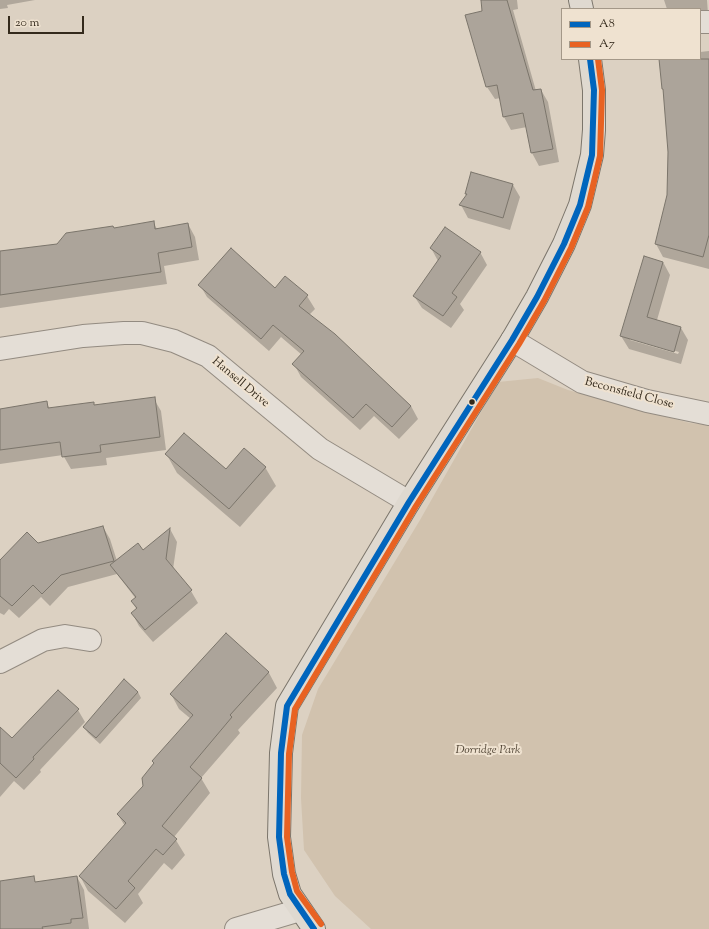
<!DOCTYPE html>
<style>
body{margin:0}
#map{position:relative;width:709px;height:929px;overflow:hidden;background:#dcd1c2;font-family:"Sorts Mill Goudy",serif}
canvas{display:block}
.legend{position:absolute;left:561px;top:8px;width:140px;height:52px;box-sizing:border-box;background:#efe2d0;border:1px solid #a49888;margin:0;padding:5px 7px;list-style:none;font-size:12px;color:#342a1c}
.legend li{display:flex;align-items:center;gap:8px;height:20px}
.legend b{width:20px;border:1px solid #a49888}
.scale{position:absolute;left:8px;top:16px;width:76px;height:18px;box-sizing:border-box;border:2px solid #342a1c;border-top:0;padding-left:5px;font-size:12px;line-height:14px;white-space:nowrap;color:#342a1c;-webkit-text-stroke:3px #efe2d0;paint-order:stroke}
</style>
<div id="map">
<canvas width="709" height="929"></canvas>
<ul class="legend">
<li><b style="height:5px;background:#0065bd"></b>A8</li>
<li><b style="height:5px;background:#e86222"></b>A7</li>
</ul>
<div class="scale">20 m</div>
</div>
<script>
const context = document.querySelector('canvas').getContext('2d');
context.lineJoin = 'round';
function fill(path, color) { context.fillStyle = color; context.fill(path, 'evenodd'); }
const poly = rows => new Path2D(rows.map(r => 'M' + r).join(''));
function strokePath(path, color, width, dash) { context.strokeStyle = color; context.lineWidth = width; context.lineCap = dash ? 'butt' : 'round'; context.setLineDash(dash || []); context.stroke(path); }
function drawText(font, color, halo, rows, align = 'center') {
  context.font = font + ' "Sorts Mill Goudy",serif'; context.lineWidth = 4; context.setLineDash([]); context.textBaseline = 'middle'; context.strokeStyle = halo; context.fillStyle = color; for (const [text, x, y, turn = 0] of rows) {
    context.save(); context.translate(x, y); context.rotate((+turn || 0) * Math.PI / 180); context.textAlign = isNaN(turn) ? turn : align; if (halo) context.strokeText(text, 0, 0); context.fillText(text, 0, 0); context.restore();
  }
}
fill(poly([
 [538,378,568,390,615,403,690,423,709,425,709,929,371,929,335,896,304,850,301,798,302,735,318,689,420,520,498,382]
]), '#d1c2ae');
fill(poly([
 [0,0,35,0,7,5,8,8,0,9],
 [482,0,517,0,518,9,513,10,536,91,541,90,548,102,559,162,539,166,532,153,527,127,511,130,504,117,501,98,495,99,487,87],
 [664,0,707,0,708,14,700,15,700,9,667,9],
 [709,51,709,269,663,257,656,244,668,195,669,152,660,59,700,59,700,52],
 [513,185,520,197,510,230,468,218,461,205,467,196,466,194],
 [153,222,157,229,188,224,195,237,199,260,164,266,167,284,0,308,0,253,57,245],
 [431,248,480,252,487,265,460,304,464,310,451,328,422,308,414,296,438,261],
 [663,262,670,275,657,320,681,328,688,340,681,364,629,349,621,336],
 [630,338,679,352,678,354,630,340],
 [285,277,307,296,315,309,309,315,411,406,418,419,399,439,374,416,360,430,301,377,294,364,302,355,281,337,269,351,207,297,200,285,275,289],
 [154,399,161,411,166,450,106,458,107,465,71,469,63,455,0,464,0,409,46,402,50,409,93,403,95,406],
 [167,455,226,470,265,467,276,486,240,527,177,473],
 [103,527,110,539,117,561,143,551,170,529,177,542,173,569,191,591,198,603,153,642,139,626,132,613,137,610,132,602,136,599,117,574,68,587,50,606,41,597,19,618,9,609,4,615,0,613,0,561,38,544],
 [226,634,269,673,277,688,238,730,240,733,201,778,210,793,174,837,185,855,172,870,164,863,138,894,143,903,125,923,88,891,80,876,125,826,118,815,144,786,191,719,179,709,171,694],
 [138,692,141,698,100,744,88,733,84,727],
 [78,710,85,722,40,770,41,772,24,790,14,781,0,797,0,728,12,739],
 [77,877,84,890,89,929,0,929,0,895]
]), '#0003');
const building = poly([
 [481,0,507,0,533,90,541,89,553,149,531,153,523,113,503,117,497,85,486,87,465,15,482,11,481,0],
 [659,59,709,59,709,235,703,257,655,244,667,195,668,152,663,89,662,89,659,59],
 [471,172,513,184,503,218,459,205,467,194,465,194,471,172],
 [154,221,155,229,188,223,192,247,158,253,161,272,0,295,0,251,57,244,66,233,113,226,114,228,154,221],
 [445,227,481,252,452,293,457,297,443,316,413,296,441,256,430,248,445,227],
 [231,248,275,288,285,276,308,295,299,306,335,334,411,406,392,427,366,404,353,418,292,364,304,351,273,325,261,339,198,285,231,248],
 [644,256,663,262,647,317,681,327,674,352,620,336,644,256],
 [155,397,160,437,100,445,101,452,62,457,60,442,0,450,0,409,47,401,48,408,94,402,94,405,155,397],
 [184,433,226,469,244,448,266,467,229,509,165,454,184,433],
 [103,526,114,561,61,575,42,594,33,585,12,606,0,596,0,560,27,532,38,543,103,526],
 [170,528,166,559,192,590,145,630,131,613,137,608,131,601,136,597,110,565,138,543,143,550,170,528],
 [226,633,269,672,230,715,232,717,190,767,202,778,162,826,177,839,163,855,156,849,128,881,135,888,116,909,79,876,126,823,117,814,143,786,142,778,154,763,152,761,193,715,170,694,226,633],
 [124,679,138,692,96,738,83,727,124,679],
 [58,690,79,709,33,757,34,759,16,778,0,763,0,727,12,738,58,690],
 [34,876,35,882,77,876,83,918,71,919,71,923,42,927,43,929,0,929,0,881,34,876]
]);
fill(building, '#aca49a');
strokePath(building, '#7b756b', 1);
const minor = poly([
 [700,22,709,22],
 [512,340,582,382,647,401,709,414],
 [0,349,83,336,124,333,142,333,174,341,208,356,320,449,409,502],
 [0,662,43,640,65,636,90,640],
 [236,929,300,910]
]);
const major = poly([
 [580,0,582,9],
 [314,929,290,894,284,874,279,837,281,753,287,706,409,502,512,340,537,297,564,244,580,205,592,155,594,130,594,90,590,59]
]);
strokePath(minor, '#938b81', 24);
strokePath(major, '#7b756b', 24);
strokePath(minor, '#e4ded6', 22);
strokePath(major, '#dfd9d0', 22);
strokePath(poly([
 [314,929,290,894,284,874,279,837,281,753,287,706,409,502,512,340,537,297,564,244,580,205,592,155,594,90,590,59]
]), '#0065bd', 6);
strokePath(poly([
 [321,924,297,891,292,872,287,837,289,754,295,709,416,506,519,344,544,301,571,248,588,207,600,156,602,90,598,59]
]), '#e86222', 6);
for (const [x, y, r, color] of [
 [472,402,3.5,"#342a1c"]
]) { const dot = new Path2D(); dot.arc(x, y, r, 0, 2 * Math.PI); context.fillStyle = color; context.fill(dot); strokePath(dot, '#efe2d0', 1.5); }
drawText('12px', '#342a1c', '#efe2d0', [
 ["Hansell Drive",240,383,40],
 ["Beconsfield Close",629,394,15]
]);
drawText('italic 12px', '#524636', '#efe2d0', [
 ["Dorridge Park",488,751]
]);
</script>
